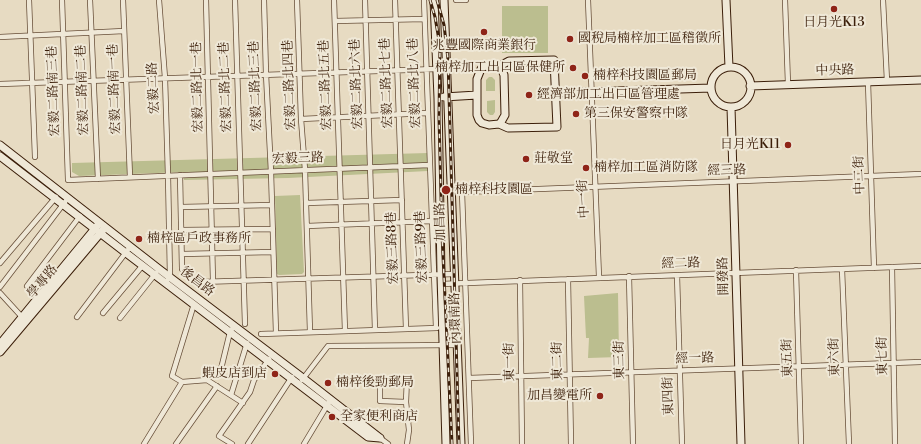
<!DOCTYPE html>
<meta charset="utf-8">
<style>
body{margin:0}
canvas{display:block;background:#e7dbc2}
</style>
<canvas width="921" height="444"></canvas>
<script>
const context = document.querySelector('canvas').getContext('2d');
context.lineJoin = 'round';
function fill(path, color) { context.fillStyle = color; context.fill(path, 'evenodd'); }
const poly = rows => new Path2D(rows.map(r => 'M' + r).join(''));
function strokePath(path, color, width, dash) { context.strokeStyle = color; context.lineWidth = width; context.lineCap = dash ? 'butt' : 'round'; context.setLineDash(dash || []); context.stroke(path); }
function drawText(font, color, halo, rows, align = 'center') {
  context.font = font + ' "Libre Bodoni","Noto Serif TC",serif'; context.lineWidth = 4; context.setLineDash([]); context.textBaseline = 'middle'; context.strokeStyle = halo; context.fillStyle = color; for (const [text, x, y, turn = 0] of rows) {
    context.save(); context.translate(x, y); context.rotate((+turn || 0) * Math.PI / 180); context.textAlign = isNaN(turn) ? turn : align; if (halo) context.strokeText(text, 0, 0); context.fillText(text, 0, 0); context.restore();
  }
}
fill(poly([
 [502,6,548,6,548,53,502,53],
 [489,77,492,77,495,80,495,91,486,91,486,80],
 [495,100,495,112,493,115,490,115,487,112,487,101],
 [428,153,428,171,288,178,184,180,183,172,79,176,72,172,72,163],
 [300,195,304,272,302,274,279,275,277,274,275,196],
 [618,293,619,357,588,358,589,338,586,338,584,296]
]), '#bbbe8f');
const street = poly([
 [29,0,35,157],
 [62,0,68,180,429,165],
 [90,0,98,179],
 [123,0,130,177],
 [159,0,165,78,168,175,170,277,165,283],
 [206,0,213,281],
 [235,0,245,324],
 [264,0,266,74,271,172,276,333],
 [297,0,301,119,305,170,310,332],
 [334,0,345,331],
 [365,0,375,330],
 [395,0,406,329],
 [424,0,436,328],
 [456,0,466,0],
 [588,0,599,277],
 [785,0,788,84],
 [883,0,887,81],
 [335,21,424,19],
 [0,37,124,31],
 [868,82,874,268],
 [0,84,437,69],
 [301,119,428,113],
 [180,175,182,269],
 [306,203,402,200],
 [181,207,272,205],
 [307,226,432,221],
 [181,230,273,229],
 [182,254,273,252],
 [0,263,56,197],
 [892,267,895,444],
 [842,269,849,444],
 [796,270,801,444],
 [677,275,682,444],
 [629,276,633,444],
 [568,279,571,444],
 [520,280,522,444],
 [200,282,455,274],
 [441,284,921,266],
 [27,286,80,216],
 [0,287,68,198],
 [0,293,22,317],
 [103,313,143,265],
 [77,317,130,247],
 [120,318,156,273],
 [261,334,437,328],
 [220,373,230,332,234,326],
 [380,378,380,401,406,402],
 [407,378,406,402,409,430,407,444],
 [469,378,921,362],
 [302,380,328,346,457,345],
 [182,382,172,376,194,304],
 [231,395,247,343],
 [380,438,388,444],
 [144,444,182,382,207,380,243,403],
 [176,444,217,386],
 [232,444,219,436,250,392,254,380,269,359],
 [248,444,292,377],
 [304,444,331,399],
 [471,444,462,192,921,174]
]);
const secondary = poly([
 [434,0,438,98,441,275,446,444],
 [444,0,461,444],
 [726,0,729,67],
 [494,66,501,68,504,75,505,115,501,122,499,124,489,125,482,123,479,120,477,115,477,79,481,69,485,67,494,66],
 [498,67,509,61,554,60,557,127,508,128,499,124],
 '711 87a20 20 0 1 1 40 0a20 20 0 1 1-40 0Z',
 [750,86,921,80],
 [556,93,711,88],
 [444,97,477,95],
 [731,107,741,444],
 [0,145,159,269,303,378,380,438],
 [0,156,126,253,368,437,380,438],
 [0,344,97,226],
 [0,352,103,230]
]);
strokePath(street, '#674e38', 6);
strokePath(secondary, '#3c1f0a', 9);
strokePath(street, '#efe8d7', 4.5);
strokePath(secondary, '#efe8d7', 7);
const rail = poly([
 [430,0,435,17,440,46,439,117,442,235,452,444],
 [437,0,444,25,448,59,459,444]
]);
strokePath(rail, '#3c1f0a', 3);
strokePath(rail, '#efe8d7', 1.5, [4.5]);
for (const [x, y, r, color] of [
 [834,9,4,"#8f2418"],
 [484,32,4,"#8f2418"],
 [570,39,4,"#8f2418"],
 [573,68,4,"#8f2418"],
 [585,76,4,"#8f2418"],
 [529,95,4,"#8f2418"],
 [576,114,4,"#8f2418"],
 [788,145,4,"#8f2418"],
 [526,159,4,"#8f2418"],
 [586,168,4,"#8f2418"],
 [446,190,5,"#8f2418"],
 [139,239,4,"#8f2418"],
 [275,374,4,"#8f2418"],
 [328,383,4,"#8f2418"],
 [600,396,4,"#8f2418"],
 [332,417,4,"#8f2418"]
]) { const dot = new Path2D(); dot.arc(x, y, r, 0, 2 * Math.PI); context.fillStyle = color; context.fill(dot); strokePath(dot, '#efe8d7', 1.5); }
drawText('13px', '#3c1f0a', '#efe8d7', [
 ["日月光K13",834,23,"center"],
 ["國稅局楠梓加工區稽徵所",578,39],
 ["兆豐國際商業銀行",484,46,"center"],
 ["楠梓加工出口區保健所",565,68,"right"],
 ["楠梓科技園區郵局",593,76],
 ["經濟部加工出口區管理處",537,95],
 ["第三保安警察中隊",584,114],
 ["日月光K11",780,145,"right"],
 ["莊敬堂",534,159],
 ["楠梓加工區消防隊",594,168],
 ["楠梓科技園區",455,190],
 ["楠梓區戶政事務所",147,239],
 ["蝦皮店到店",267,374,"right"],
 ["楠梓後勁郵局",336,383],
 ["加昌變電所",592,396,"right"],
 ["全家便利商店",340,417]
], 'left');
drawText('13px', '#3c1f0a', '#efe8d7', [
 ["中央路",835,71,-2],
 ["宏毅二路北七巷",387,83,-92],
 ["宏毅二路北八巷",415,83,-92],
 ["宏毅二路北六巷",357,84,-92],
 ["宏毅二路北四巷",290,85,-92],
 ["宏毅二路北五巷",326,85,-92],
 ["宏毅二路北三巷",256,86,-92],
 ["宏毅二路北一巷",198,87,-91],
 ["宏毅二路北二巷",226,87,-92],
 ["宏毅二路",154,88,-93],
 ["宏毅二路南一巷",115,89,-92],
 ["宏毅二路南二巷",83,90,-92],
 ["宏毅二路南三巷",54,91,-92],
 ["宏毅三路",298,159,-2],
 ["經三路",727,171,-2],
 ["中二街",860,175,-92],
 ["中一街",584,199,-93],
 ["加昌路",441,222,-92],
 ["宏毅三路9巷",422,247,-92],
 ["宏毅三路8巷",393,248,-92],
 ["經二路",681,264,-2],
 ["開發路",724,276,-92],
 ["學專路",43,282,-50],
 ["後昌路",197,282,37],
 ["內環南路",456,318,-92],
 ["東七街",883,356,-91],
 ["東六街",835,357,-92],
 ["東五街",788,358,-92],
 ["經一路",695,359,-2],
 ["東三街",620,360,-91],
 ["東二街",558,361,-91],
 ["東一街",510,362,-91],
 ["東四街",669,396,-92]
]);
</script>
